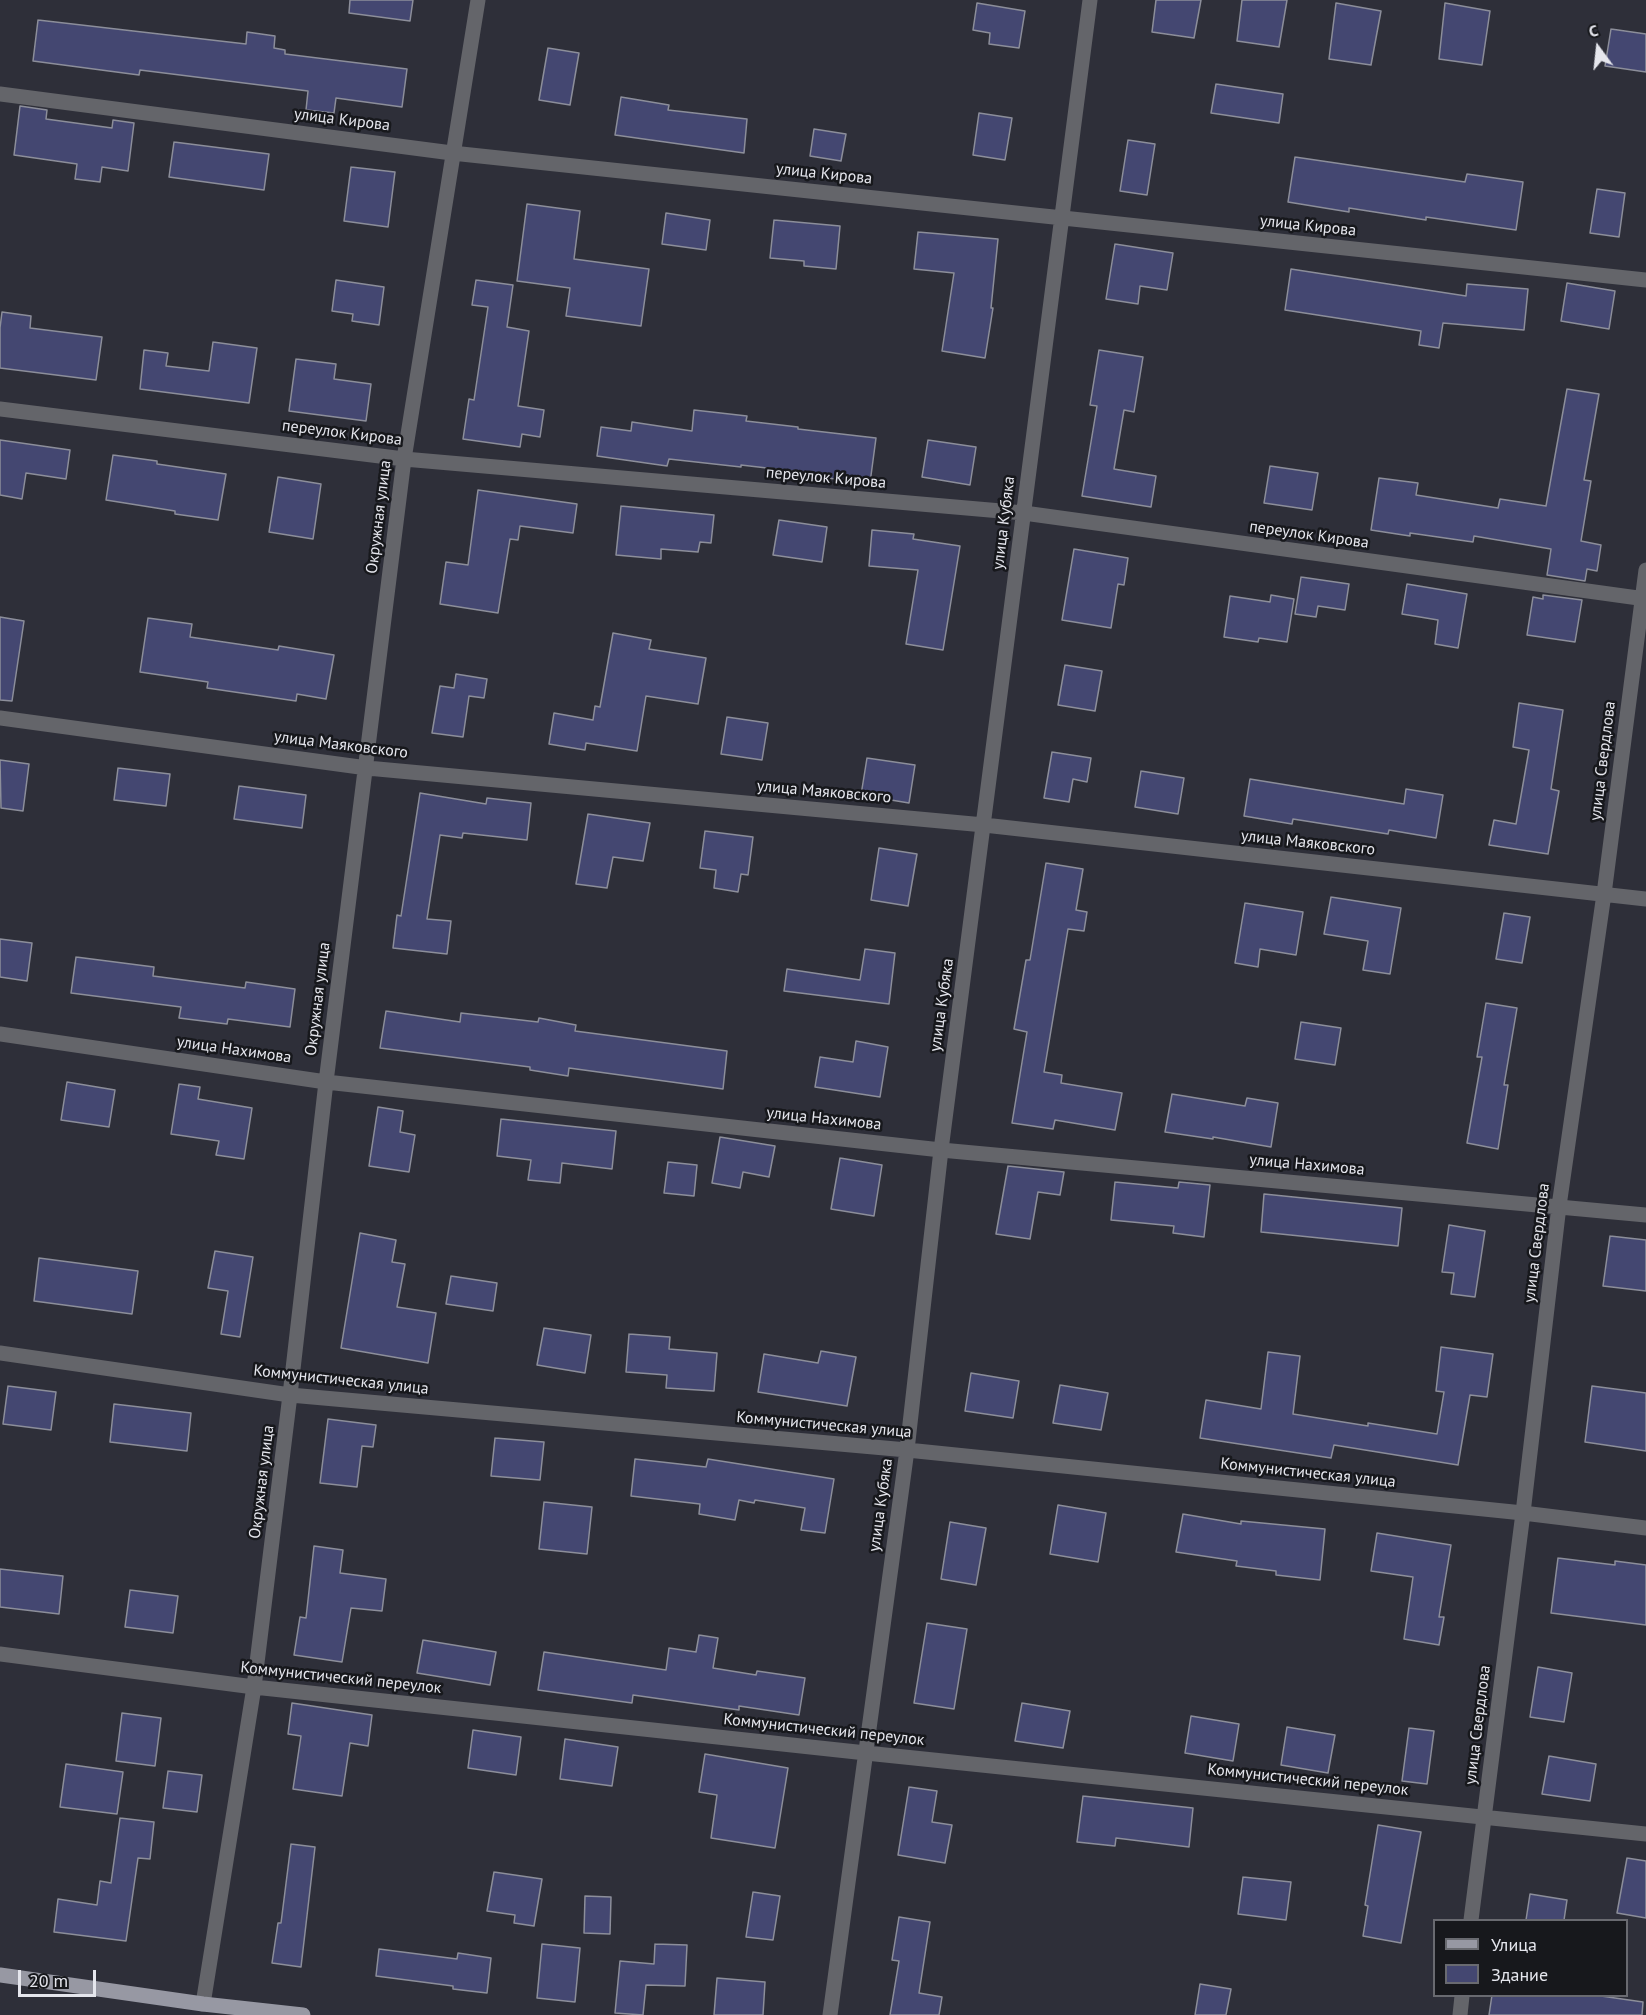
<!DOCTYPE html>
<meta charset="utf-8">
<style>
body{margin:0}
#map{position:relative;width:1646px;height:2015px;overflow:hidden;background:#2e2f39;font-family:"PT Sans",sans-serif}
canvas{display:block}
.legend{position:absolute;left:1433px;top:1919px;width:195px;height:78px;box-sizing:border-box;background:#17181c;border:2px solid #696a70;margin:0;padding:8px 10px;list-style:none;font-size:18px;color:#e5e6ed}
.legend li{display:flex;align-items:center;gap:12px;height:30px}
.legend b{width:30px;border:2px solid #696a70}
.north{position:absolute;left:1568px;top:18px;width:60px;height:60px;-webkit-text-stroke:4px #17181c;paint-order:stroke;rotate:345deg;font-size:16px;font-weight:700;line-height:24px;text-align:center;color:#e5e6ed}
.north::after{content:'';display:block;margin:auto;width:21px;height:27px;background:#e5e6ed;clip-path:polygon(50% 0,100% 100%,50% 72%,0 100%)}
.scale{position:absolute;left:18px;top:1970px;width:78px;height:27px;box-sizing:border-box;border:3px solid #e5e6ed;border-top:0;padding-left:8px;font-size:18px;line-height:21px;white-space:nowrap;color:#e5e6ed;-webkit-text-stroke:4px #17181c;paint-order:stroke}
</style>
<div id="map">
<canvas width="1646" height="2015"></canvas>
<ul class="legend">
<li><b style="height:8px;background:#9798a3"></b>Улица</li>
<li><b style="height:16px;background:#444771"></b>Здание</li>
</ul>
<div class="north">С</div>
<div class="scale">20 m</div>
</div>
<script>
const context = document.querySelector('canvas').getContext('2d');
context.lineJoin = 'round';
function fill(path, color) { context.fillStyle = color; context.fill(path, 'evenodd'); }
const poly = rows => new Path2D(rows.map(r => 'M' + r).join(''));
function strokePath(path, color, width, dash) { context.strokeStyle = color; context.lineWidth = width; context.lineCap = dash ? 'butt' : 'round'; context.setLineDash(dash || []); context.stroke(path); }
function drawText(font, color, halo, rows, align = 'center') {
  context.font = font + ' "PT Sans",sans-serif'; context.lineWidth = 5; context.setLineDash([]); context.textBaseline = 'middle'; context.strokeStyle = halo; context.fillStyle = color; for (const [text, x, y, turn = 0] of rows) {
    context.save(); context.translate(x, y); context.rotate((+turn || 0) * Math.PI / 180); context.textAlign = isNaN(turn) ? turn : align; if (halo) context.strokeText(text, 0, 0); context.fillText(text, 0, 0); context.restore();
  }
}
const building = poly([
 [350,0,413,0,410,21,349,13,350,0],
 [1156,0,1201,0,1194,38,1152,32,1156,0],
 [1242,0,1287,0,1279,47,1237,41,1242,0],
 [977,3,1025,11,1019,48,989,44,990,33,973,30,977,3],
 [1336,3,1381,11,1371,65,1329,59,1336,3],
 [1445,3,1490,11,1482,65,1439,59,1445,3],
 [38,20,246,44,247,32,275,36,274,48,285,50,285,54,407,69,402,107,336,98,334,113,306,110,308,91,140,70,139,75,33,61,38,20],
 [1611,29,1646,34,1646,72,1605,66,1611,29],
 [548,48,579,53,570,105,539,100,548,48],
 [1216,84,1283,94,1279,123,1211,113,1216,84],
 [621,97,669,105,668,110,747,119,744,153,615,135,621,97],
 [20,106,47,110,46,119,112,128,113,120,134,123,128,171,102,167,100,182,75,179,77,164,14,155,20,106],
 [979,113,1012,118,1005,160,973,155,979,113],
 [814,129,846,134,841,161,810,156,814,129],
 [1128,140,1155,144,1147,195,1120,191,1128,140],
 [174,142,269,154,264,190,169,177,174,142],
 [1295,157,1465,182,1467,174,1523,182,1516,230,1426,217,1426,220,1349,208,1349,212,1288,202,1295,157],
 [351,167,395,172,388,227,344,221,351,167],
 [1597,189,1625,193,1619,237,1590,233,1597,189],
 [527,204,580,211,574,259,649,269,641,326,566,316,570,288,517,281,527,204],
 [666,213,710,220,706,250,662,244,666,213],
 [774,220,840,226,836,269,804,266,804,261,770,258,774,220],
 [918,232,998,239,991,308,993,308,985,358,942,351,954,273,914,269,918,232],
 [1115,244,1173,253,1167,290,1140,286,1138,304,1106,299,1115,244],
 [1291,269,1466,296,1467,284,1528,289,1524,330,1443,323,1439,348,1419,345,1421,331,1285,310,1291,269],
 [336,280,384,287,379,325,352,321,353,314,332,311,336,280],
 [476,280,513,285,507,327,529,331,518,406,544,410,540,437,522,434,520,447,463,439,469,399,474,400,488,307,472,305,476,280],
 [1567,283,1615,291,1609,329,1561,321,1567,283],
 [2,312,31,316,30,328,102,337,96,380,0,368,0,328,2,312],
 [213,342,257,348,249,403,140,389,144,350,168,353,166,366,209,371,213,342],
 [1099,350,1143,357,1134,412,1124,410,1114,469,1156,476,1151,507,1082,496,1097,406,1090,405,1099,350],
 [296,359,336,364,334,379,371,384,366,421,289,411,296,359],
 [1567,389,1599,394,1584,480,1591,481,1581,541,1601,545,1597,571,1587,569,1585,581,1547,575,1551,549,1474,536,1473,542,1410,533,1410,536,1371,530,1379,478,1418,483,1416,495,1498,508,1500,499,1546,506,1567,389],
 [694,410,747,416,746,421,798,427,798,429,876,438,870,483,810,476,810,473,741,465,741,467,669,459,667,466,597,456,601,427,631,431,632,422,692,431,694,410],
 [0,440,70,450,66,479,26,473,22,499,0,495,0,440],
 [928,440,976,447,970,485,922,477,928,440],
 [113,455,157,461,157,464,226,474,218,520,175,514,175,511,106,500,113,455],
 [1270,466,1318,473,1312,510,1264,503,1270,466],
 [278,477,321,484,313,539,269,532,278,477],
 [478,490,577,504,573,533,520,526,518,540,510,539,498,613,440,604,446,562,468,565,478,490],
 [621,506,714,515,711,543,700,542,698,552,661,549,661,559,616,555,621,506],
 [779,520,827,527,822,562,773,555,779,520],
 [872,530,914,534,913,539,960,546,943,650,906,644,918,570,869,566,872,530],
 [1074,549,1128,558,1124,585,1118,584,1111,628,1062,620,1074,549],
 [1301,577,1349,584,1345,610,1318,606,1316,617,1295,614,1301,577],
 [1407,584,1467,594,1458,648,1435,644,1438,620,1402,614,1407,584],
 [1271,595,1294,599,1287,642,1259,638,1258,642,1224,637,1230,596,1270,602,1271,595],
 [1543,595,1582,600,1575,642,1527,635,1533,597,1543,599,1543,595],
 [0,617,24,621,12,701,0,700,0,617],
 [148,618,192,624,190,637,278,650,279,646,334,655,326,699,297,694,296,701,207,688,208,682,140,672,148,618],
 [613,633,651,640,649,649,706,658,698,704,646,696,637,751,586,743,585,750,549,744,554,713,593,720,595,706,600,707,613,633],
 [1065,665,1102,671,1095,711,1058,705,1065,665],
 [456,674,487,679,484,698,469,696,463,737,432,733,440,686,454,688,456,674],
 [1519,703,1563,710,1551,789,1559,791,1548,854,1489,845,1494,820,1516,824,1529,750,1513,747,1519,703],
 [727,717,768,723,762,760,721,754,727,717],
 [1052,752,1091,758,1087,782,1073,779,1069,802,1044,798,1052,752],
 [867,758,915,765,909,803,861,795,867,758],
 [0,760,29,764,23,811,1,808,0,760],
 [118,768,170,774,166,806,114,800,118,768],
 [1141,771,1184,778,1178,814,1135,807,1141,771],
 [1250,779,1404,804,1406,789,1443,795,1436,838,1389,830,1388,834,1293,819,1292,824,1244,816,1250,779],
 [239,786,306,795,302,828,234,819,239,786],
 [420,793,486,804,487,798,531,803,527,840,463,833,462,838,440,835,427,919,451,921,447,954,393,948,397,915,401,916,420,793],
 [588,814,650,823,643,861,613,857,607,888,576,884,588,814],
 [705,831,753,837,748,875,741,874,738,892,714,888,716,870,700,868,705,831],
 [879,848,917,854,908,906,871,900,879,848],
 [1046,863,1083,869,1076,910,1087,912,1084,931,1068,929,1044,1072,1062,1075,1061,1083,1122,1093,1115,1130,1055,1120,1053,1129,1012,1123,1027,1032,1014,1029,1026,960,1030,960,1046,863],
 [1331,897,1401,908,1390,974,1363,970,1368,941,1324,934,1331,897],
 [1245,903,1303,912,1296,955,1260,949,1258,967,1235,963,1245,903],
 [1504,913,1530,917,1522,963,1496,959,1504,913],
 [0,939,32,943,27,981,0,977,0,939],
 [865,949,895,953,889,1004,784,991,787,969,860,980,865,949],
 [76,957,154,967,153,976,245,988,246,982,295,989,290,1027,228,1019,227,1024,179,1018,181,1007,71,993,76,957],
 [1486,1003,1517,1008,1504,1085,1508,1085,1498,1149,1467,1143,1482,1057,1477,1057,1486,1003],
 [386,1011,460,1022,461,1013,538,1022,539,1018,576,1025,575,1031,727,1051,723,1089,569,1068,568,1076,530,1070,530,1067,380,1048,386,1011],
 [1301,1022,1341,1028,1335,1065,1295,1059,1301,1022],
 [856,1041,888,1047,880,1097,815,1087,820,1057,853,1062,856,1041],
 [67,1082,115,1090,109,1127,61,1120,67,1082],
 [179,1084,200,1087,198,1099,252,1108,244,1159,216,1155,219,1141,171,1134,179,1084],
 [1172,1094,1245,1106,1247,1098,1278,1103,1271,1147,1213,1137,1213,1139,1165,1132,1172,1094],
 [378,1107,403,1111,400,1132,415,1135,409,1172,369,1166,378,1107],
 [501,1119,616,1131,612,1169,562,1163,560,1183,528,1180,531,1160,497,1156,501,1119],
 [720,1137,775,1146,769,1177,743,1172,740,1188,712,1183,720,1137],
 [840,1158,882,1165,874,1216,831,1209,840,1158],
 [668,1162,697,1165,694,1196,664,1193,668,1162],
 [1008,1166,1064,1172,1060,1195,1038,1192,1030,1239,996,1234,1008,1166],
 [1115,1182,1178,1188,1179,1182,1210,1185,1204,1237,1173,1233,1174,1226,1111,1220,1115,1182],
 [1264,1194,1402,1208,1398,1246,1261,1232,1264,1194],
 [1449,1225,1485,1231,1475,1297,1451,1294,1454,1273,1442,1272,1449,1225],
 [360,1233,396,1240,392,1262,405,1264,397,1307,436,1313,428,1363,341,1348,360,1233],
 [1610,1236,1646,1240,1646,1291,1603,1286,1610,1236],
 [215,1251,253,1257,240,1337,221,1334,228,1291,208,1288,215,1251],
 [39,1258,138,1271,132,1314,34,1301,39,1258],
 [451,1276,497,1283,493,1311,446,1304,451,1276],
 [544,1328,591,1335,585,1373,537,1365,544,1328],
 [629,1334,670,1337,669,1349,717,1353,714,1391,666,1388,667,1375,626,1372,629,1334],
 [1441,1347,1493,1354,1487,1397,1470,1395,1458,1465,1334,1445,1331,1458,1200,1438,1206,1400,1261,1409,1268,1352,1300,1356,1293,1414,1368,1426,1368,1423,1437,1434,1444,1392,1436,1391,1441,1347],
 [821,1351,856,1357,847,1406,758,1392,764,1354,818,1363,821,1351],
 [971,1373,1019,1381,1013,1418,965,1411,971,1373],
 [1060,1385,1108,1393,1101,1430,1053,1423,1060,1385],
 [8,1386,56,1392,51,1430,3,1424,8,1386],
 [1592,1386,1646,1393,1646,1451,1585,1442,1592,1386],
 [114,1404,191,1413,187,1451,110,1442,114,1404],
 [328,1419,376,1425,373,1447,362,1446,357,1487,320,1483,328,1419],
 [495,1438,544,1442,540,1480,491,1476,495,1438],
 [635,1459,706,1467,708,1459,834,1479,825,1533,801,1530,805,1508,755,1500,754,1503,739,1500,735,1520,699,1514,700,1504,631,1496,635,1459],
 [544,1502,592,1507,587,1554,539,1549,544,1502],
 [1058,1505,1106,1513,1098,1562,1050,1554,1058,1505],
 [1183,1514,1241,1524,1241,1521,1325,1529,1320,1580,1276,1575,1276,1571,1236,1566,1237,1561,1176,1552,1183,1514],
 [950,1522,986,1528,976,1585,941,1579,950,1522],
 [1377,1533,1451,1545,1439,1617,1444,1617,1439,1645,1404,1639,1413,1577,1371,1571,1377,1533],
 [314,1546,343,1550,340,1573,386,1579,382,1611,351,1608,342,1662,294,1655,300,1617,306,1618,314,1546],
 [1558,1558,1615,1565,1615,1561,1646,1565,1646,1625,1551,1613,1558,1558],
 [0,1569,63,1576,59,1614,0,1607,0,1569],
 [130,1590,178,1596,173,1633,125,1627,130,1590],
 [927,1623,967,1629,954,1709,914,1703,927,1623],
 [699,1635,718,1638,713,1668,756,1675,757,1671,805,1678,799,1715,739,1706,739,1710,633,1695,632,1703,538,1690,544,1652,666,1670,669,1648,696,1652,699,1635],
 [423,1640,496,1652,490,1685,417,1673,423,1640],
 [1538,1667,1572,1673,1564,1722,1530,1717,1538,1667],
 [292,1703,372,1715,368,1746,350,1743,342,1796,293,1789,301,1736,288,1734,292,1703],
 [1022,1703,1070,1711,1063,1748,1015,1741,1022,1703],
 [122,1713,161,1718,155,1766,116,1761,122,1713],
 [1191,1716,1239,1724,1233,1761,1185,1753,1191,1716],
 [1287,1727,1335,1735,1328,1773,1281,1765,1287,1727],
 [1409,1728,1434,1731,1427,1784,1402,1781,1409,1728],
 [473,1730,521,1737,516,1775,468,1768,473,1730],
 [565,1739,618,1747,612,1786,560,1779,565,1739],
 [705,1754,788,1768,775,1848,711,1838,717,1795,699,1792,705,1754],
 [1549,1756,1596,1764,1590,1801,1542,1794,1549,1756],
 [66,1764,123,1772,117,1814,60,1807,66,1764],
 [168,1771,202,1775,197,1812,163,1808,168,1771],
 [909,1787,937,1791,932,1822,952,1825,945,1863,898,1855,909,1787],
 [1083,1796,1193,1808,1189,1847,1116,1838,1115,1846,1077,1842,1083,1796],
 [120,1818,154,1822,150,1859,138,1858,126,1941,54,1932,58,1899,97,1905,100,1881,111,1883,120,1818],
 [1378,1825,1421,1832,1401,1943,1363,1936,1368,1906,1365,1905,1378,1825],
 [291,1844,315,1847,301,1967,272,1963,278,1923,281,1923,291,1844],
 [1627,1858,1646,1861,1646,1918,1617,1913,1627,1858],
 [494,1872,542,1879,534,1926,514,1923,515,1915,487,1911,494,1872],
 [1243,1877,1291,1882,1286,1920,1238,1914,1243,1877],
 [753,1892,780,1896,773,1940,746,1937,753,1892],
 [1530,1894,1567,1900,1564,1920,1526,1920,1530,1894],
 [585,1896,611,1897,610,1934,584,1933,585,1896],
 [899,1917,930,1922,919,1993,942,1997,939,2015,890,2015,899,1961,892,1960,899,1917],
 [542,1944,580,1948,575,2002,537,1998,542,1944],
 [655,1944,687,1945,685,1986,646,1985,643,2015,615,2013,620,1961,654,1964,655,1944],
 [379,1949,457,1959,458,1953,491,1958,487,1993,453,1989,453,1986,376,1976,379,1949],
 [717,1978,765,1982,763,2015,714,2015,717,1978],
 [1200,1984,1231,1989,1226,2015,1195,2015,1200,1984],
 [1492,1995,1594,1995,1643,2002,1642,2015,1489,2015,1492,1995]
]);
fill(building, '#444771');
strokePath(building, '#8c8e9a', 1.5);
strokePath(poly([
 [0,94,452,153,1646,280],
 [0,409,404,459,1024,513,1646,599],
 [0,718,367,768,984,825,1646,899],
 [0,1034,326,1082,941,1150,1646,1215],
 [0,1353,290,1395,907,1450,1523,1513,1646,1528],
 [0,1654,254,1687,866,1753,1646,1834],
 [1471,1920,1523,1513,1559,1206,1604,894,1646,570],
 [203,2004,254,1687,290,1395,326,1082,404,459,478,0],
 [830,2015,907,1450,941,1150,1090,0],
 [1460,2015,1462,1996]
]), '#64656a', 15);
strokePath(poly([
 [0,1975,203,2004,303,2015]
]), '#9798a3', 15);
drawText('16px', '#e5e6ed', '#17181c', [
 ["улица Кирова",342,120,7],
 ["улица Кирова",824,174,6],
 ["улица Кирова",1308,226,6],
 ["переулок Кирова",342,433,7],
 ["переулок Кирова",826,478,5],
 ["Окружная улица",379,517,-83],
 ["улица Кубяка",1004,523,-83],
 ["переулок Кирова",1309,535,8],
 ["улица Маяковского",341,745,7],
 ["улица Свердлова",1603,761,-83],
 ["улица Маяковского",824,792,5],
 ["улица Маяковского",1308,843,6],
 ["Окружная улица",318,999,-83],
 ["улица Кубяка",942,1005,-82],
 ["улица Нахимова",234,1050,8],
 ["улица Нахимова",824,1119,6],
 ["улица Нахимова",1307,1165,5],
 ["улица Свердлова",1537,1243,-83],
 ["Коммунистическая улица",341,1380,6],
 ["Коммунистическая улица",824,1425,5],
 ["Коммунистическая улица",1308,1473,6],
 ["Окружная улица",262,1482,-83],
 ["улица Кубяка",881,1505,-82],
 ["Коммунистический переулок",341,1678,6],
 ["улица Свердлова",1478,1725,-83],
 ["Коммунистический переулок",824,1730,6],
 ["Коммунистический переулок",1308,1780,6]
]);
</script>
